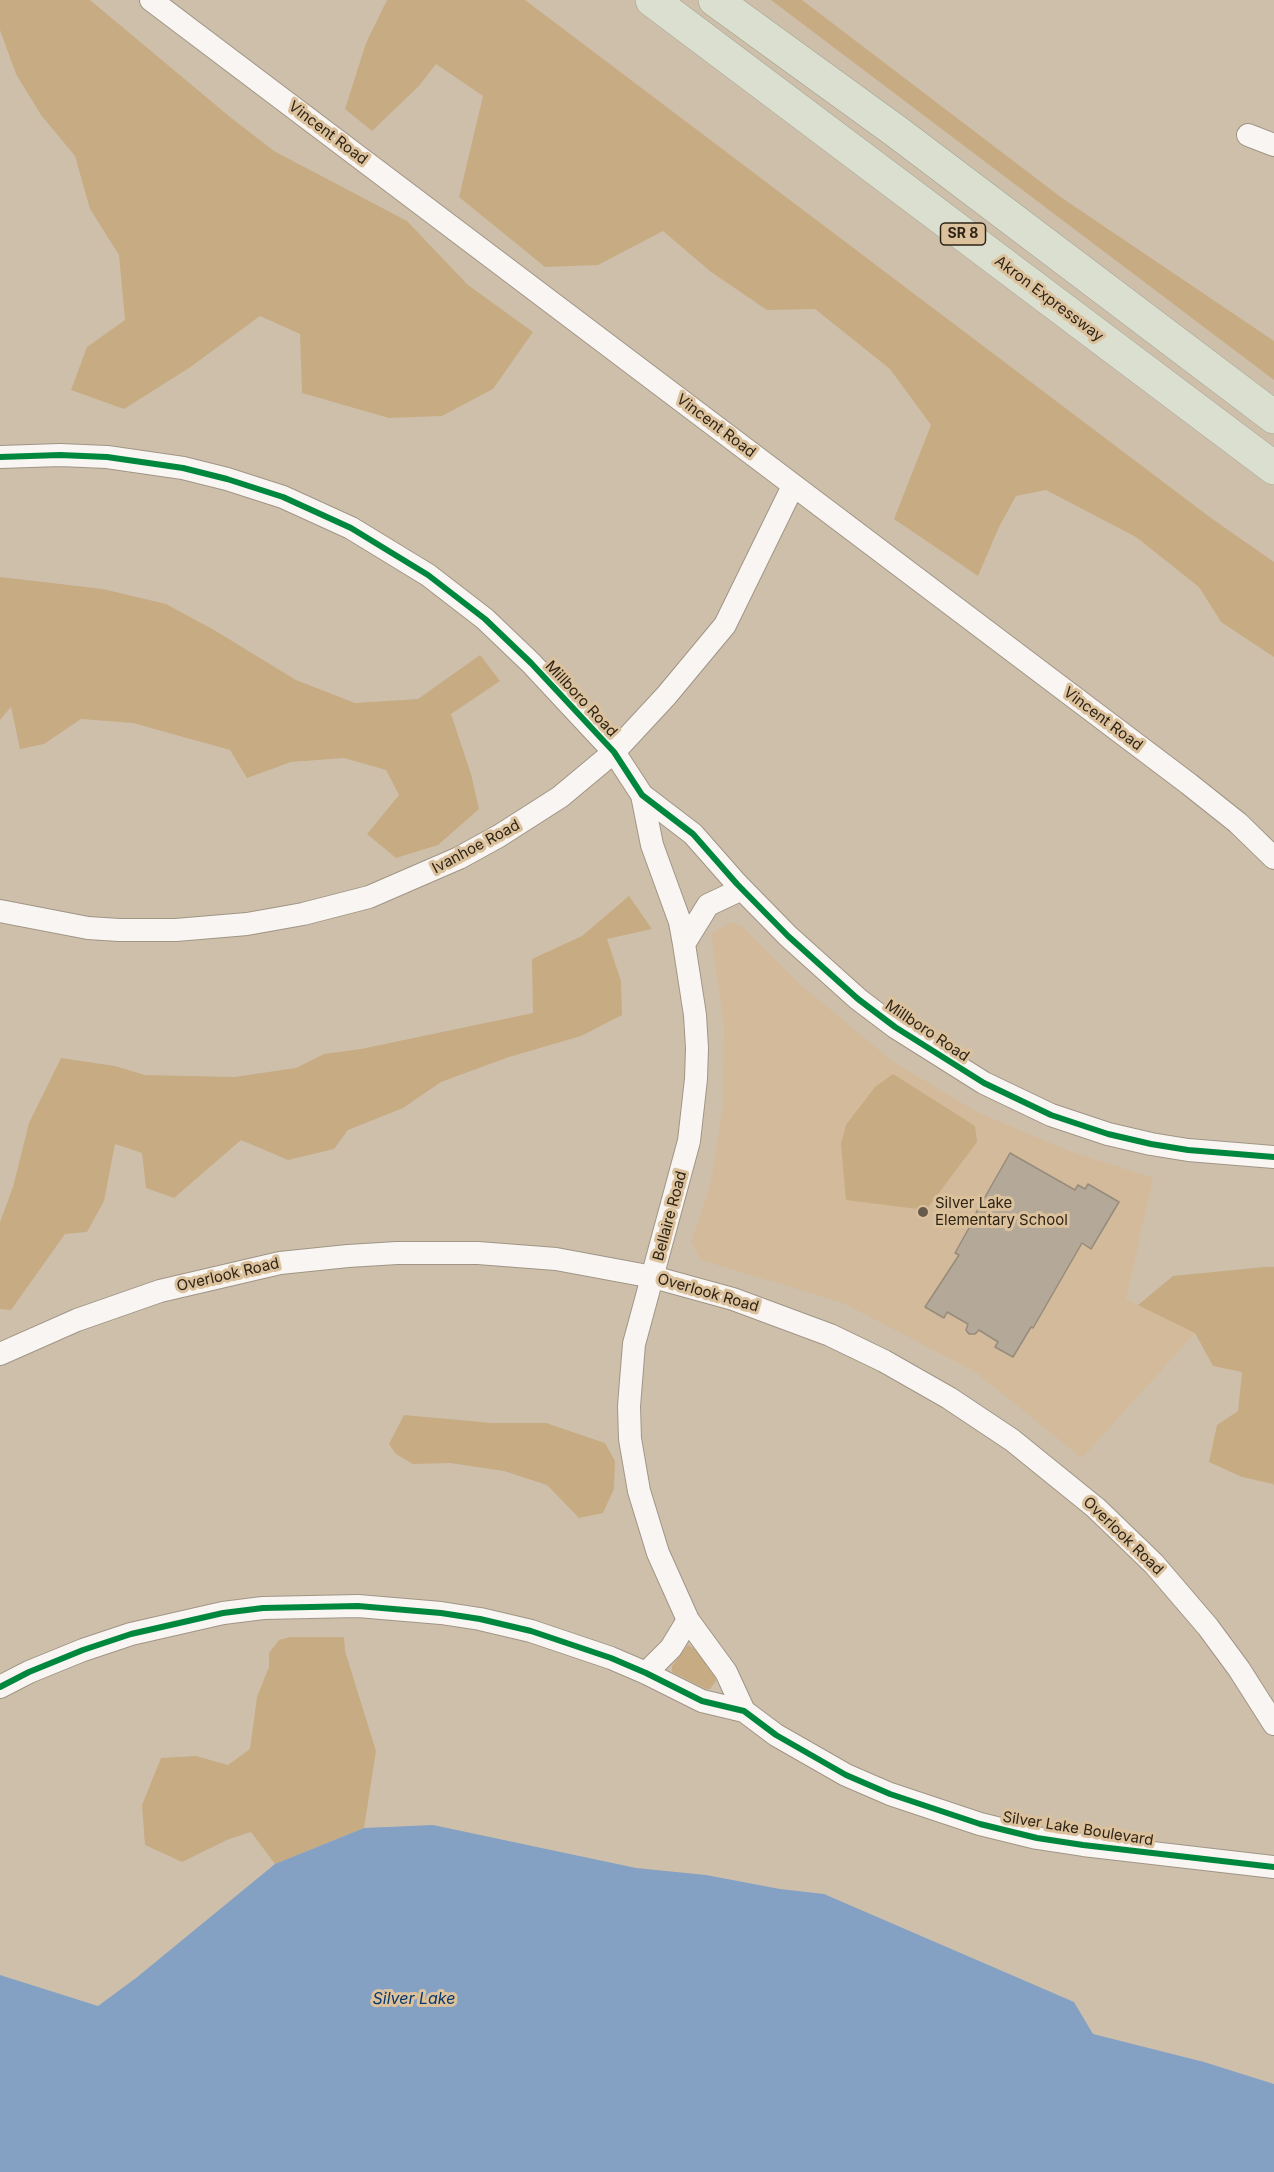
<!DOCTYPE html>
<style>
body{margin:0}
canvas{display:block;background:#cebfab}
</style>
<canvas width="1274" height="2172"></canvas>
<script>
const context = document.querySelector('canvas').getContext('2d');
context.lineJoin = 'round';
function fill(path, color) { context.fillStyle = color; context.fill(path, 'evenodd'); }
const poly = rows => new Path2D(rows.map(r => 'M' + r).join(''));
function strokePath(path, color, width, dash) { context.strokeStyle = color; context.lineWidth = width; context.lineCap = dash ? 'butt' : 'round'; context.setLineDash(dash || []); context.stroke(path); }
function drawText(font, color, halo, rows, align = 'center') {
  context.font = font + ' Inter,sans-serif'; context.lineWidth = 6; context.setLineDash([]); context.textBaseline = 'middle'; context.strokeStyle = halo; context.fillStyle = color; for (const [text, x, y, turn = 0] of rows) {
    context.save(); context.translate(x, y); context.rotate((+turn || 0) * Math.PI / 180); context.textAlign = isNaN(turn) ? turn : align; if (halo) context.strokeText(text, 0, 0); context.fillText(text, 0, 0); context.restore();
  }
}
fill(poly([
 [731,922,742,926,800,984,892,1061,979,1113,1072,1152,1153,1178,1126,1299,1195,1333,1082,1458,974,1371,843,1303,701,1260,691,1242,711,1182,723,1106,724,1026,713,951,712,933]
]), '#d2ba9a');
fill(poly([
 [0,0,90,0,230,117,274,151,407,221,468,285,533,332,493,389,442,416,389,418,302,393,300,334,260,316,189,368,124,409,71,390,87,347,125,320,119,255,90,209,75,156,41,115,16,74,0,30],
 [387,0,525,0,1211,518,1274,562,1274,657,1221,622,1199,587,1136,537,1046,490,1016,496,999,527,978,576,894,519,931,425,890,369,815,309,767,310,711,272,663,231,598,265,545,267,459,197,483,96,436,64,419,86,372,131,345,109,366,43],
 [771,0,802,0,1062,198,1274,341,1274,380],
 [0,577,103,589,166,604,214,630,296,680,355,703,418,699,480,655,500,681,451,714,471,774,479,809,438,845,396,858,367,834,399,795,386,770,344,758,291,762,247,778,230,750,133,723,81,719,44,744,20,749,11,707,0,720],
 [629,896,652,929,607,939,621,981,622,1015,581,1036,509,1057,441,1082,403,1108,348,1130,334,1149,288,1160,241,1140,174,1198,146,1188,142,1153,115,1144,104,1201,87,1232,65,1234,11,1310,0,1309,0,1222,13,1187,29,1123,61,1058,115,1066,145,1075,234,1077,296,1068,324,1054,361,1049,533,1013,532,959,582,936],
 [893,1074,975,1126,977,1142,926,1210,846,1200,841,1144,846,1125,875,1087],
 [1264,1267,1274,1267,1274,1486,1273,1484,1242,1477,1209,1462,1217,1425,1238,1411,1242,1372,1213,1366,1195,1333,1138,1305,1173,1276],
 [404,1415,492,1423,546,1423,605,1443,615,1461,614,1489,603,1513,579,1518,547,1485,504,1471,450,1463,413,1464,396,1454,389,1444],
 [290,1637,344,1637,345,1651,376,1751,364,1828,275,1864,251,1832,229,1839,182,1862,145,1845,142,1805,161,1758,196,1756,228,1765,250,1749,257,1697,269,1667,269,1653,279,1640],
 [688,1645,695,1649,715,1676,716,1681,710,1689,706,1689,672,1672,672,1666]
]), '#c7ab83');
fill(poly([
 [433,1825,636,1868,706,1875,780,1889,824,1894,1074,2002,1093,2034,1204,2062,1274,2084,1274,2172,0,2172,0,1975,98,2006,136,1978,275,1864,364,1828]
]), '#84a1c4');
const building = poly([
 [1010,1153,1075,1190,1078,1185,1085,1189,1088,1184,1119,1202,1091,1249,1082,1243,1033,1328,1031,1327,1013,1357,995,1347,998,1342,979,1330,975,1334,969,1334,966,1330,968,1324,947,1312,944,1318,925,1307,959,1255,955,1253,969,1228,968,1227,1010,1153]
]);
fill(building, '#b4a898');
strokePath(building, '#978c7c', 1.5);
const street = poly([
 [151,0,1189,784,1238,823,1274,858],
 [1248,135,1274,145],
 [0,457,60,455,107,457,183,468,227,479,283,497,351,528,428,575,485,619,531,663,614,752,642,795,693,834,737,884,788,936,858,999,895,1027,984,1083,1051,1115,1108,1134,1151,1144,1188,1150,1274,1157],
 [642,795,652,845,680,922,684,944],
 [742,889,708,905,684,944,695,1015,697,1048,696,1079,689,1141,634,1344,629,1406,630,1439,639,1491,658,1553,688,1620,726,1672,744,1711],
 [0,911,88,928,119,930,176,930,247,924,303,914,369,897,459,858,499,836,560,797,614,752,666,696,725,625,793,486],
 [0,1354,77,1320,160,1291,280,1263,348,1256,397,1253,478,1253,556,1259,653,1277,733,1299,830,1335,884,1361,949,1398,1012,1440,1096,1508,1154,1564,1208,1627,1239,1669,1274,1724],
 [646,1673,671,1648,688,1620],
 [0,1687,29,1672,83,1650,131,1634,223,1613,263,1608,358,1606,441,1613,480,1619,531,1631,611,1658,646,1673,702,1701,744,1711,776,1735,846,1775,890,1794,980,1824,1037,1838,1083,1845,1274,1867]
]);
const highway = poly([
 [652,0,1274,468],
 [715,0,897,132,1274,417]
]);
strokePath(street, '#a09585', 24);
strokePath(highway, '#9f9f89', 34);
strokePath(street, '#f8f5f2', 22);
strokePath(highway, '#dadfd0', 33);
strokePath(poly([
 [0,457,60,455,107,457,183,468,227,479,283,497,351,528,428,575,485,619,531,663,614,752,642,795,693,834,737,884,788,936,858,999,895,1027,984,1083,1051,1115,1108,1134,1151,1144,1188,1150,1274,1157],
 [0,1687,29,1672,83,1650,131,1634,223,1613,263,1608,358,1606,441,1613,480,1619,531,1631,611,1658,646,1673,702,1701,744,1711,776,1735,846,1775,890,1794,980,1824,1037,1838,1083,1845,1274,1867]
]), '#00873e', 6);
for (const [x, y, r, color] of [
 [923,1212,6,"#665a4a"]
]) { const dot = new Path2D(); dot.arc(x, y, r, 0, 2 * Math.PI); context.fillStyle = color; context.fill(dot); strokePath(dot, '#dcc19d', 2); }
for (const [x, y, w] of [
 [963,234,45]
]) { const box = new Path2D(); box.roundRect(x - w / 2, y - 11, w, 22, 4.5); context.fillStyle = '#dcc19d'; context.fill(box); strokePath(box, '#2e2416', 1.5); }
drawText('bold 14px', '#2e2416', null, [
 ["SR 8",963,234]
]);
drawText('15px', '#2e2416', '#dcc19d', [
 ["Vincent Road",328,133,37],
 ["Akron Expressway",1049,299,37],
 ["Vincent Road",716,426,37],
 ["Millboro Road",581,699,47],
 ["Vincent Road",1103,719,37],
 ["Ivanhoe Road",476,847,-28],
 ["Millboro Road",927,1031,34],
 ["Bellaire Road",670,1216,-75],
 ["Overlook Road",228,1275,-13],
 ["Overlook Road",708,1293,16],
 ["Overlook Road",1123,1536,44],
 ["Silver Lake Boulevard",1078,1829,9]
]);
drawText('15px', '#2e2416', '#dcc19d', [
 ["Silver Lake",935,1203],
 ["Elementary School",935,1220]
], 'left');
drawText('italic 16px', '#07396e', '#dcc19d', [
 ["Silver Lake",414,1999]
]);
</script>
